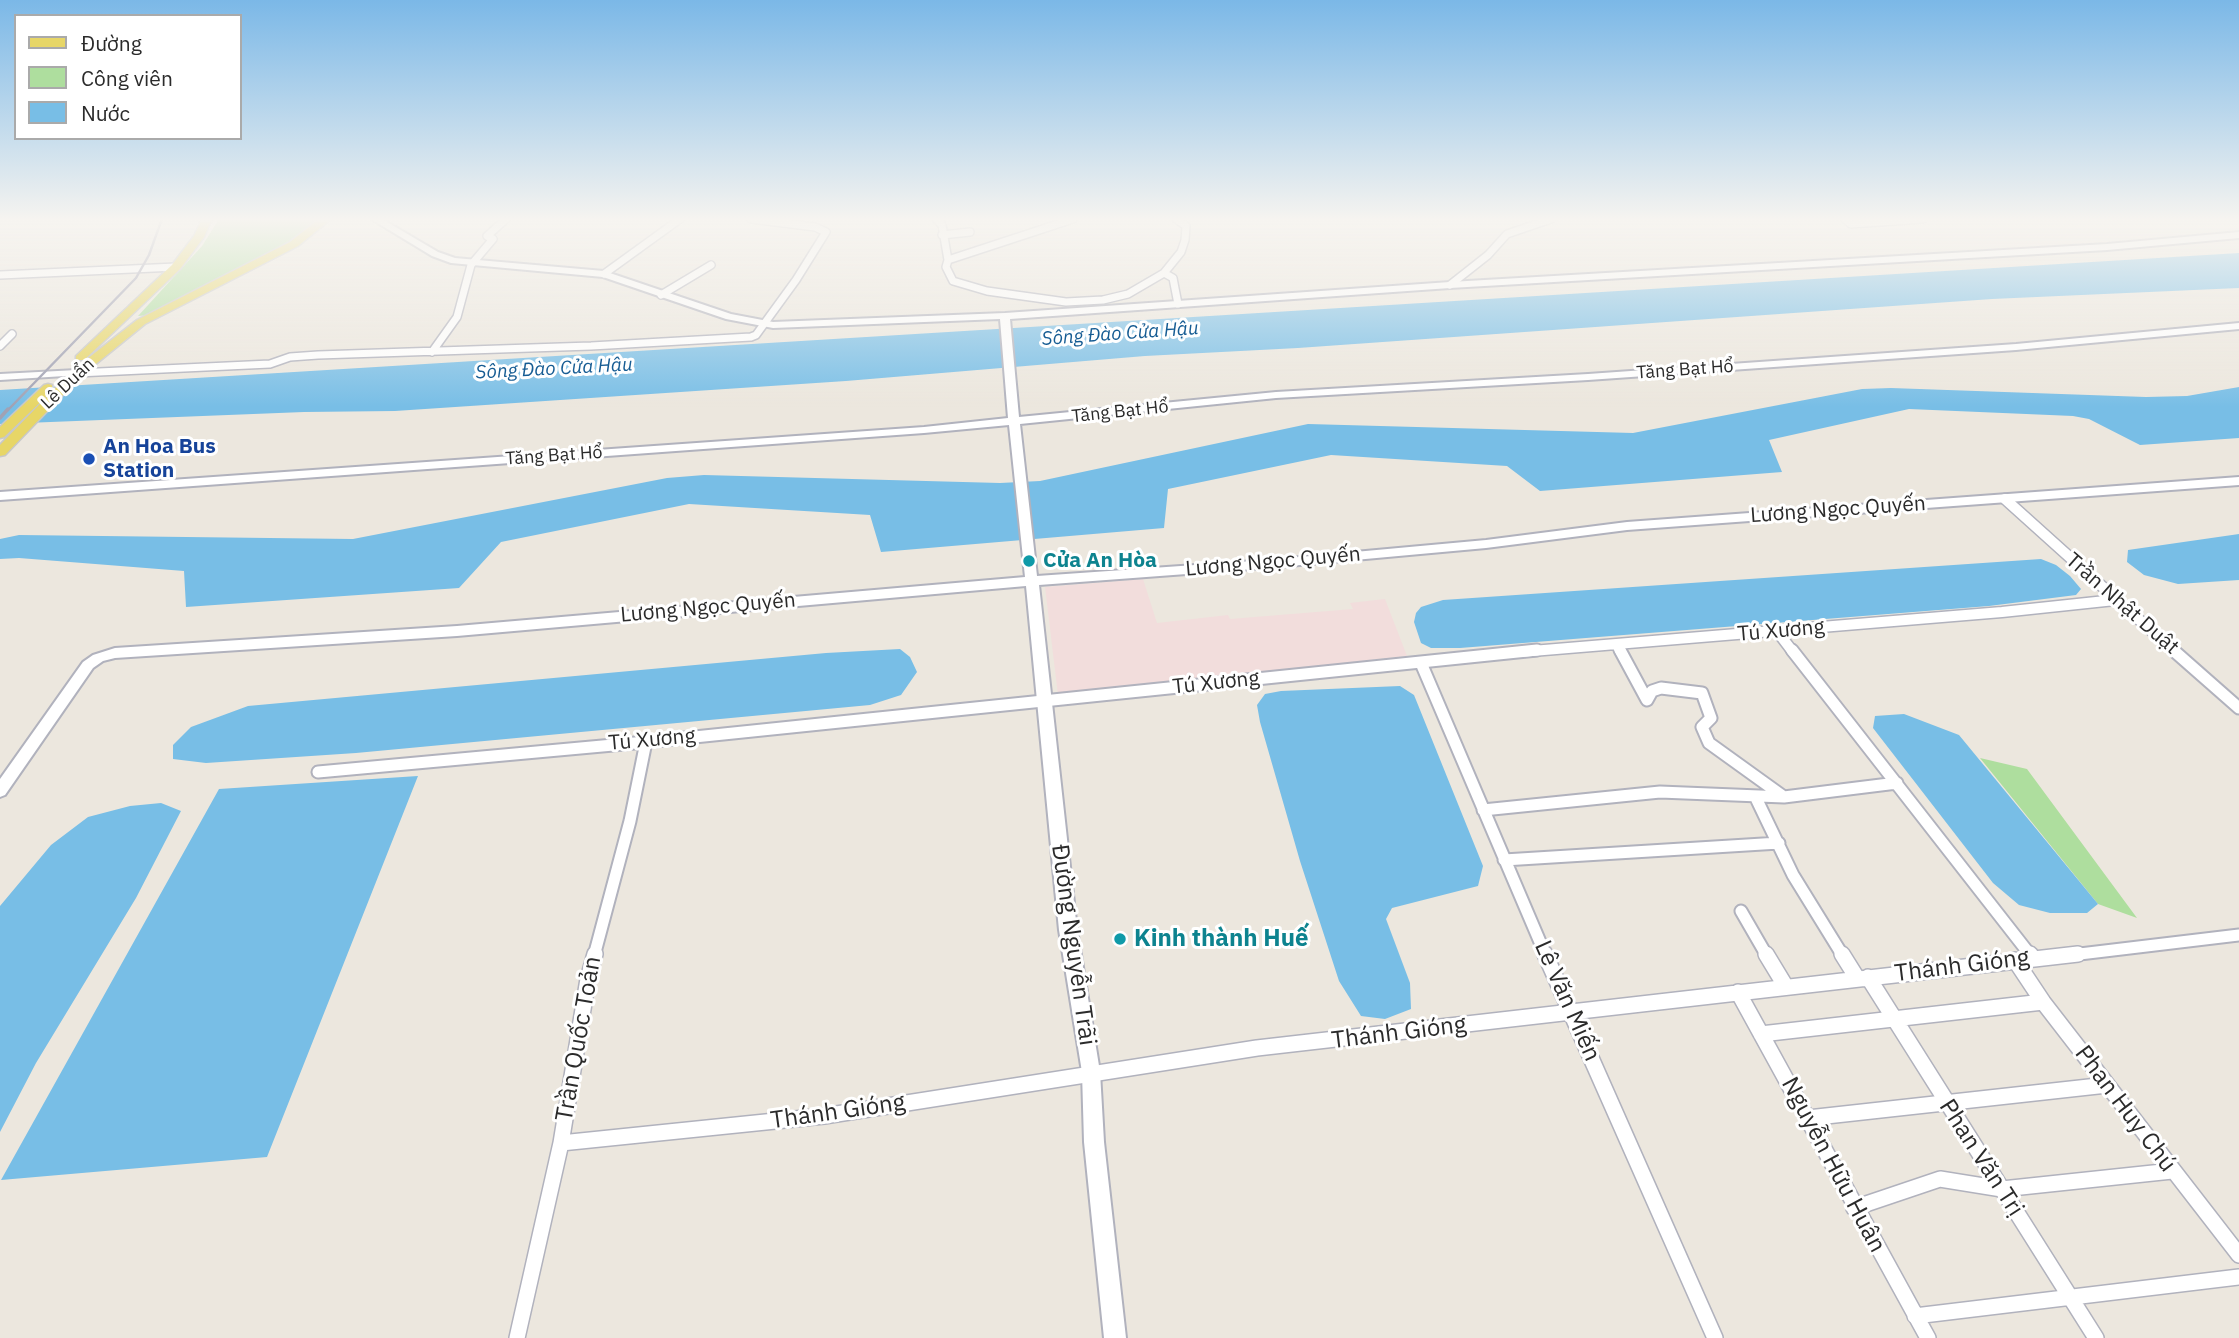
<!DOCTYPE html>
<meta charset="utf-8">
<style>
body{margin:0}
#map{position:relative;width:2239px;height:1338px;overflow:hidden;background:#ece7de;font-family:"IBM Plex Sans",sans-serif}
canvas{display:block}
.legend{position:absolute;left:14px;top:14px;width:228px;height:126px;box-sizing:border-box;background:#fff;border:2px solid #aaa;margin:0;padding:9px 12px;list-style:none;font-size:21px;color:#2b2b2b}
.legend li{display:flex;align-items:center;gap:14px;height:35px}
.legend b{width:35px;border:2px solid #aaa}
</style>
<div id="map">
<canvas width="2239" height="1338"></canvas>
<ul class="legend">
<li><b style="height:9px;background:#e7d667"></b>Đường</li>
<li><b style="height:19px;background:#aede9e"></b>Công viên</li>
<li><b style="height:19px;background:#78bee6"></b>Nước</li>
</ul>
</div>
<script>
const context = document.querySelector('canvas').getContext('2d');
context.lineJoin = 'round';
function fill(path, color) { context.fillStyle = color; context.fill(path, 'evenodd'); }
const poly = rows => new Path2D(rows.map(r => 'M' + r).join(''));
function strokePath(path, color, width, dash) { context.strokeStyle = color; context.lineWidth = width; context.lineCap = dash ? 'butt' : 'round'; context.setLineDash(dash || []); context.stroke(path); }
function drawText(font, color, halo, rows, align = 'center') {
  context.font = font + ' "IBM Plex Sans",sans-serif'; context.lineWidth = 6; context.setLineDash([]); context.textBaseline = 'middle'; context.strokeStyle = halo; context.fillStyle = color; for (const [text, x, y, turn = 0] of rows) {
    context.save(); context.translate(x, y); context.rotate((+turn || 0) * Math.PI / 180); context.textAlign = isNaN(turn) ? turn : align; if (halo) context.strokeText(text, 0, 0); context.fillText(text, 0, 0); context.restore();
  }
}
fill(poly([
 [1143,579,1157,623,1228,615,1230,619,1353,609,1350,603,1385,599,1407,656,1058,695,1045,587]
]), '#f2dddc');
fill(poly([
 [219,219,318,219,301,235,276,250,149,315,138,316,202,246],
 [1980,758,2027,769,2137,918,2098,904]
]), '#aede9e');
fill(poly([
 [2239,253,2239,288,1992,299,1298,348,1145,356,846,381,395,411,304,412,0,424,0,390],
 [2239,387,2239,438,2140,445,2089,419,2073,416,1909,409,1769,440,1782,472,1540,491,1507,466,1331,455,1168,489,1164,528,881,552,870,515,689,504,501,542,459,588,186,607,184,571,19,558,0,559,0,539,19,535,353,539,667,478,704,475,1000,483,1040,481,1308,424,1633,433,1862,389,1891,388,2146,397,2187,396],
 [2239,534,2239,580,2178,584,2144,575,2127,562,2128,550],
 [2041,559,2056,565,2070,576,2081,589,2076,595,1989,606,1460,648,1431,648,1421,643,1414,622,1416,613,1421,607,1443,600],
 [900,649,910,657,917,672,901,695,870,705,356,753,206,763,173,759,173,745,191,727,248,706,826,653],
 [1400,686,1414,695,1483,866,1478,886,1392,908,1386,919,1410,983,1411,1009,1385,1019,1361,1016,1339,981,1300,861,1260,722,1257,705,1265,694,1281,691],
 [1904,714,1959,735,2098,904,2087,913,2050,913,2019,905,1993,883,1873,728,1875,716],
 [418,776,267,1157,1,1180,219,789],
 [161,803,181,811,136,898,36,1063,0,1132,0,906,51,845,88,817,130,806]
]), '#78bee6');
const streetFar3 = poly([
 [936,219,942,225,948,260,946,267,953,281,987,291,1066,302,1103,300,1128,294,1164,273],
 [1176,219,1186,226,1185,240,1181,252,1164,273,1173,278,1178,304],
 [1845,219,1851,224,1923,219],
 [942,235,970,232],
 [948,260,1073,219],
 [604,274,680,219],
 [0,275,176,267],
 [1450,285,1488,255,1507,234,1551,219],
 [661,295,711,265],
 [0,346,12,334],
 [432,352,457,317,471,265,493,239,487,236,506,219],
 [77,373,270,364,290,357,318,355,591,346,751,337,756,335,796,280,826,232,815,227,751,219]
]);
const streetFar2 = poly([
 [2005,499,2175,652],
 [1777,631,1793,652],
 [1617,645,1621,652],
 [1520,652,2002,612,2115,600]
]);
const streetFar1 = poly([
 [1620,650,1647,700,1652,691,1661,688,1702,693,1711,718,1702,727,1709,743,1784,797],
 [1792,650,2031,956],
 [2173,650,2239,708],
 [1421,663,1546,956],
 [318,772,646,742,1537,650],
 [1756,798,1793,875,1843,956],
 [1483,810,1660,792,1784,797,1897,783],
 [1504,860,1779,843],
 [1741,911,1767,956],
 [594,956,630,821,646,742],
 [2063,956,2239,935]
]);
const street = poly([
 [1545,954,1715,1338],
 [1766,954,1786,987],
 [1842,954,1857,978],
 [2030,954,2033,958],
 [2015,960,2043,1002,2239,1255],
 [1868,977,2096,1338],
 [1738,992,1928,1338],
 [1761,1034,2043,1002],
 [1808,1118,2107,1085],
 [561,1143,824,1116,1257,1048,2078,954],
 [1854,1208,1940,1179,2002,1189,2172,1171],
 [1915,1316,2239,1277],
 [517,1338,561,1143,588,979,595,954]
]);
const secondary = poly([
 [371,219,382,219,438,252,455,258,604,271,731,314,773,322,1005,313,1450,282,2107,244,2239,232,2239,238,2107,250,1450,288,1010,319,1019,417,1276,392,1588,374,2016,344,2239,323,2239,329,2016,350,1588,380,1276,398,1020,424,1037,576,1267,560,1486,540,1627,522,2239,477,2239,485,1627,530,1486,548,1267,568,1039,585,1077,930,1100,1072,1104,1142,1126,1338,1104,1338,1084,1142,1082,1072,1059,930,1026,586,457,636,115,658,103,661,93,668,5,795,0,797,0,779,83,662,93,655,115,648,457,626,1025,577,1009,425,924,433,0,500,0,492,924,427,1008,418,1000,319,773,328,726,319,603,277,451,263,432,256,371,219],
 [77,370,82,373,81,375,0,380,0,374,77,370]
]);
const primary = poly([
 [202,219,212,219,204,237,180,269,84,360,76,360,76,356,172,265,194,236,202,219],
 [319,219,331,219,298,246,145,324,81,376,5,455,0,456,0,445,73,370,137,320,290,242,319,219],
 [48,384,52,385,52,391,4,437,0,438,0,427,44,385,48,384]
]);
strokePath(streetFar3, '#b1b2bd', 10);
strokePath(streetFar2, '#b1b2bd', 13);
strokePath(streetFar1, '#b1b2bd', 15);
strokePath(street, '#b1b2bd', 18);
strokePath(secondary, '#b1b2bd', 4);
strokePath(primary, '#c8c8c8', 3);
strokePath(streetFar3, '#fff', 7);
strokePath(streetFar2, '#fff', 10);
strokePath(streetFar1, '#fff', 11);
strokePath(street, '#fff', 15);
fill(secondary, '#fff');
fill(primary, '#e7d667');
strokePath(poly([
 [7,411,136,278,149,255,162,219]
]), '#a1a2b4', 2.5);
strokePath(poly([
 [0,418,8,409]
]), '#a1a2b4', 3.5);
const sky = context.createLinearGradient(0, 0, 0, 407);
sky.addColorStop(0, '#7bb8e7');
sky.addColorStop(0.54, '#f6f4f0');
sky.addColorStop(1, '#f6f4f000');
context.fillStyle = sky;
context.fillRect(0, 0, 2239, 407);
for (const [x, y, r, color] of [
 [89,459,7,"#1a4fb4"],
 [1029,561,7,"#0f9aa8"],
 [1120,939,7,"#0f9aa8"]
]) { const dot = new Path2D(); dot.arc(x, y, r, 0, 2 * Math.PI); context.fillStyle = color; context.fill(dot); strokePath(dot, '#fff', 2.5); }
drawText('18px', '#2b2b2b', '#fff', [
 ["Tăng Bạt Hổ",1685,370,-4],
 ["Lê Duẩn",68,384,-43],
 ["Tăng Bạt Hổ",1120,412,-6],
 ["Tăng Bạt Hổ",554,456,-4]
]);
drawText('italic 19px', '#165c93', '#fff', [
 ["Sông Đào Cửa Hậu",1120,334,-4],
 ["Sông Đào Cửa Hậu",554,369,-3]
]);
drawText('bold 21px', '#164399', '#fff', [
 ["An Hoa Bus",103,447],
 ["Station",103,471]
], 'left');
drawText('21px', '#2b2b2b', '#fff', [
 ["Lương Ngọc Quyến",1838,510,-4],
 ["Lương Ngọc Quyến",1273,562,-5],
 ["Trần Nhật Duật",2122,604,41],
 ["Lương Ngọc Quyến",708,608,-5],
 ["Tú Xương",1781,631,-5],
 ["Tú Xương",1216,683,-6],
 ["Tú Xương",652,740,-5]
]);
drawText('bold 21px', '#0d838f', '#fff', [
 ["Cửa An Hòa",1043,561]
], 'left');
drawText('bold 24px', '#0d838f', '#fff', [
 ["Kinh thành Huế",1134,939]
], 'left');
drawText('24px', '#2b2b2b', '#fff', [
 ["Đường Nguyễn Trãi",1073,945,82],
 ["Thánh Gióng",1962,966,-7],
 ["Lê Văn Miến",1567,1001,66],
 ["Thánh Gióng",1399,1033,-7],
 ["Trần Quốc Toản",579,1039,-80],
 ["Phan Huy Chú",2125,1109,53],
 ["Thánh Gióng",838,1112,-8],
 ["Phan Văn Trị",1981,1158,57],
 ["Nguyễn Hữu Huân",1833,1165,62]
]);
</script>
